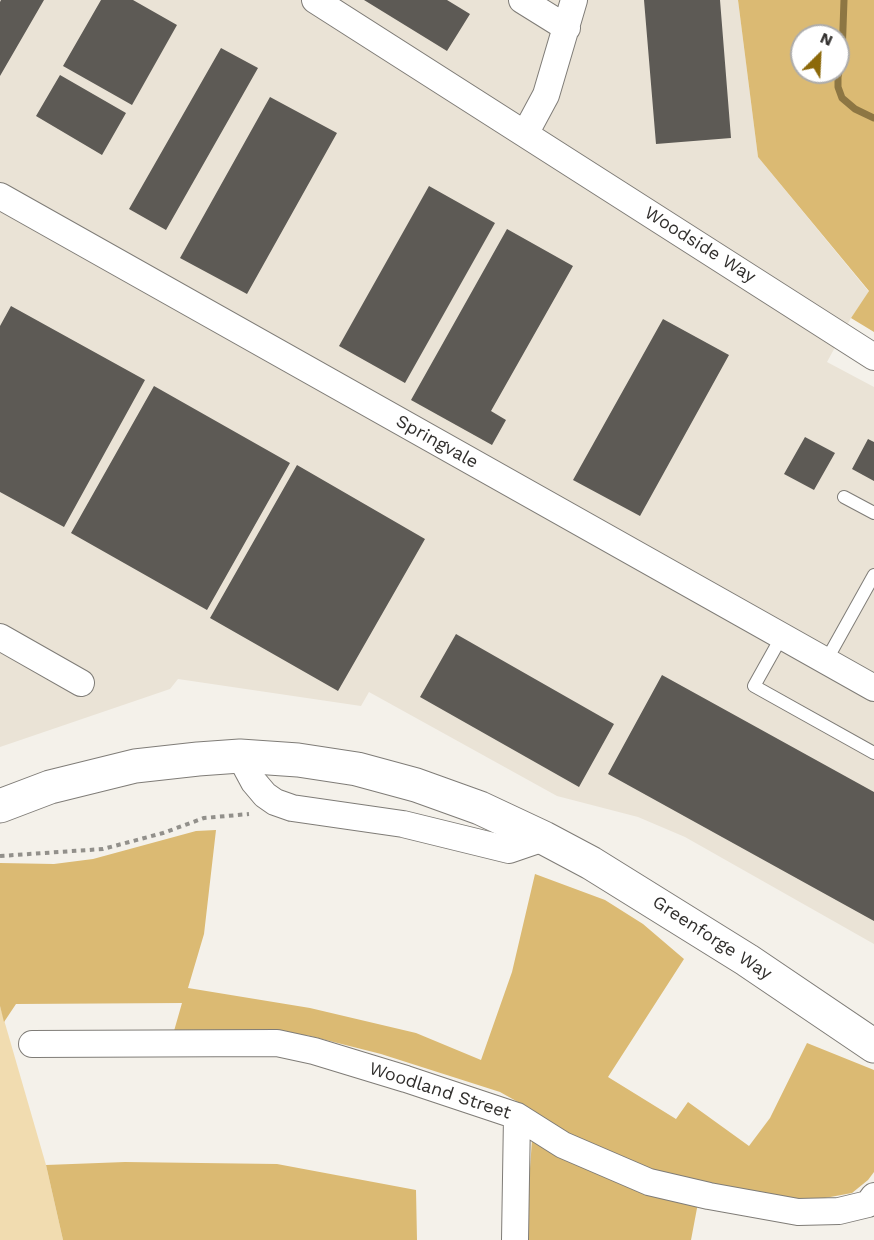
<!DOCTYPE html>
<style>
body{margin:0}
#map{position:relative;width:874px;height:1240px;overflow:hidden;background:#f4f1ea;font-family:"Work Sans",sans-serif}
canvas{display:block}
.north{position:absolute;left:790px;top:24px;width:60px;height:60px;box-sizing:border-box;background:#fff;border:2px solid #adacab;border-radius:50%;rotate:24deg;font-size:16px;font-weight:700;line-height:24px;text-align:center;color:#312f2d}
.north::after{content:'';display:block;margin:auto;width:21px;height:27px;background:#8c690a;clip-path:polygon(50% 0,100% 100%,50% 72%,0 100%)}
</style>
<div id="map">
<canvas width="874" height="1240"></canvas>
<div class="north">N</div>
</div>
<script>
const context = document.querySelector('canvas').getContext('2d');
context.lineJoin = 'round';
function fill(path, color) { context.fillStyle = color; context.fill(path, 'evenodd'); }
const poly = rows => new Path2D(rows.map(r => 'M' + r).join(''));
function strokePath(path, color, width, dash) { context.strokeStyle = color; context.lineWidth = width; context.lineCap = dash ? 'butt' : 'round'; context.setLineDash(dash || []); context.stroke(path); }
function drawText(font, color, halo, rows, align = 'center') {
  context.font = font + ' "Work Sans",sans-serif'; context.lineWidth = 6; context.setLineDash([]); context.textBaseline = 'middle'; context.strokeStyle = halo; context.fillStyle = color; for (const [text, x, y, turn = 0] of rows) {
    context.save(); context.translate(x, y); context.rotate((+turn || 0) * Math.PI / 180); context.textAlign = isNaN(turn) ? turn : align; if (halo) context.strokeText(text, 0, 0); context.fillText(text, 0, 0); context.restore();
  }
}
fill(poly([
 [0,0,738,0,758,157,869,292,851,318,827,362,874,387,874,944,685,837,638,817,557,796,369,692,361,706,178,679,170,689,0,747]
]), '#eae3d6');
fill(poly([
 [0,1006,46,1165,63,1240,0,1240]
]), '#f1dcb0');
fill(poly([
 [738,0,874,0,874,332,851,318,869,291,758,157],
 [802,36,838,36,838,72,802,72],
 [216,830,204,934,188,988,310,1008,416,1033,481,1060,512,972,535,874,605,900,643,924,684,959,608,1077,676,1119,688,1102,749,1146,770,1118,807,1043,874,1070,874,1172,868,1180,852,1193,825,1198,793,1198,701,1187,691,1240,525,1240,534,1111,500,1092,381,1054,306,1035,172,1038,182,1003,16,1004,4,1022,0,1006,0,863,54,864,93,859,196,831],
 [125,1162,277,1164,416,1190,417,1240,63,1240,46,1165]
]), '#dbba73');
strokePath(poly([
 [844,0,842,56,838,77,838,87,842,98,855,109,874,118]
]), '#8d7643', 7);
fill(poly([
 [1,0,44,0,0,76,0,2],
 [101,0,133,0,177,25,132,105,63,66],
 [364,0,447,0,470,14,447,51],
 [644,0,720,0,731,138,656,144],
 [221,48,258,68,166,230,129,209],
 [60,75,126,113,102,155,36,116],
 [270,97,337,133,247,294,180,258],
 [429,186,495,223,405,383,339,346],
 [507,229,573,266,491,411,506,420,492,445,411,400],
 [11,306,145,380,64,527,0,492,0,326],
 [663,319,729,355,640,516,573,480],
 [154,386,290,463,207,610,71,533],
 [805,437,835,453,814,490,784,474],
 [868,439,874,442,874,481,852,469],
 [297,465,425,539,338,691,210,618],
 [456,634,614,724,579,787,420,697],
 [662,675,874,792,874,921,608,774]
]), '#5d5a55');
const lane = poly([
 [844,497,874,513],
 [782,636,754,686,874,753],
 [826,661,874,575]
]);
const street = poly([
 [315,0,874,357],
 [522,0,567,28],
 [525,134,546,95,574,0],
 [0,196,874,688],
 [0,637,81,683],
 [240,756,254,782,265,795,275,802,292,808,403,824,509,850,544,838],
 [32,1044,277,1043,314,1051,406,1079,517,1116,563,1145,649,1182,709,1196,798,1212,839,1211,868,1204,874,1196],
 [515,1240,517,1116]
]);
const secondary = poly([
 [0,806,50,787,135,766,198,759,240,756,298,760,357,769,416,785,480,808,544,838,591,863,747,960,874,1046]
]);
strokePath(lane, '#7f7c77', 14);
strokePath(street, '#7f7c77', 28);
strokePath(secondary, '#7f7c77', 35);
strokePath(poly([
 [0,856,103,849,163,833,204,818,249,814]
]), '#92908b', 4, [4.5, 4.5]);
strokePath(lane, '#fff', 12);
strokePath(street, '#fff', 26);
strokePath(secondary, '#fff', 33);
drawText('18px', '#312f2d', '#fff', [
 ["Woodside Way",700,245,32],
 ["Springvale",437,442,29],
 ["Greenforge Way",712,938,33],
 ["Woodland Street",440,1091,18]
]);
</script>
